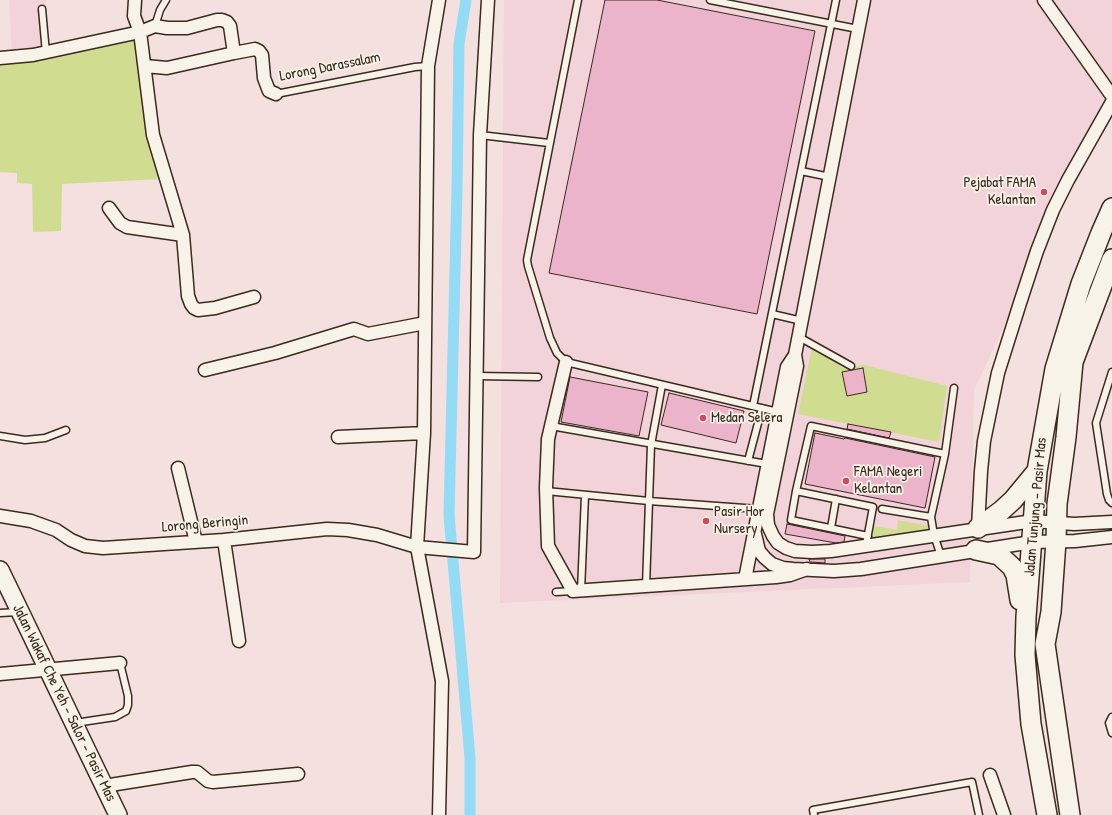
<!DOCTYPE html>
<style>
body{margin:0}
canvas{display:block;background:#f3e0df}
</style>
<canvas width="1112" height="815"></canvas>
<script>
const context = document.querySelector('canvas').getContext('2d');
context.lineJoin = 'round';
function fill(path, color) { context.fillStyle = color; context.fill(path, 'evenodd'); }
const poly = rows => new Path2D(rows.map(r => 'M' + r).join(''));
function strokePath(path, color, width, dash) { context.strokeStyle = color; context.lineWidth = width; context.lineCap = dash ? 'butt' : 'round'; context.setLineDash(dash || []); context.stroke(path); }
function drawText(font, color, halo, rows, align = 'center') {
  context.font = font + ' "Patrick Hand",sans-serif'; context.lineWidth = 3.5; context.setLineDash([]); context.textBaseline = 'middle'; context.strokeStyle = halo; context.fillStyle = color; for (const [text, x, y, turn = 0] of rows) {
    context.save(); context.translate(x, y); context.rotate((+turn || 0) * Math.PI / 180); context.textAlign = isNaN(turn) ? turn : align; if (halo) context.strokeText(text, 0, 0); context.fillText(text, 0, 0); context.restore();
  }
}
fill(poly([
 [9,0,46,0,50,47,12,53],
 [504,0,1112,0,1112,96,974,390,970,582,500,603]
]), '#f1d3d9');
fill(poly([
 [130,38,135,40,139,51,162,179,62,184,61,231,33,232,32,184,17,183,17,173,0,172,0,60],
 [812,347,843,368,864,365,947,386,939,442,798,414],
 [898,520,929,526,930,534,871,542,874,526,897,530]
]), '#d0dd91');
strokePath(poly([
 [466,0,459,44,457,189,449,515,470,758,470,815]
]), '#94dbf6', 11);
const building = poly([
 [605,0,657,0,815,31,757,314,549,273,605,0],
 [863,368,867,392,847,396,842,372,863,368],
 [570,377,648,392,639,436,561,422,570,377],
 [669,393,744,411,736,443,661,425,669,393],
 [848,424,891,432,889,438,847,429,848,424],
 [815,433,844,439,845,438,935,457,925,508,805,484,815,433],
 [787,524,845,536,844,542,836,543,785,534,787,524],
 [809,559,825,559,825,563,810,562,809,559]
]);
fill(building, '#ebb4cb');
strokePath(building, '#3b2a1e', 1);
const lane = poly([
 [578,0,527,260,528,266,550,338,557,353,566,362,778,412],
 [710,0,858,29],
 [42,9,46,53],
 [155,26,160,10,166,0],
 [276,94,415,67,428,66],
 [480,135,549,143],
 [801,171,830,177],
 [772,314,802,321],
 [799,337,851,366],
 [1112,372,1096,423,1107,494,1109,500,1112,503],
 [477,376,538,377],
 [753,406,836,0],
 [551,426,767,464],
 [0,436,25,440,45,438,66,430],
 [748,461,762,408],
 [546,491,649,501,758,509],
 [796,491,791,520,868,536],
 [882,509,931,517,934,535,941,556],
 [931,517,945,454,954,388],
 [831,528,836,499],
 [866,545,873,507,796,491,811,426,945,454],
 [646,586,651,445,662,385],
 [581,591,585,495],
 [556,592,573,591],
 [0,613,18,612],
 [1112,717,1109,723,1112,733],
 [75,723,115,717,126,711,128,705,128,696,120,663],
 [814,815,813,810,972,782,979,815]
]);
const street = poly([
 [135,0,134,16,140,32,155,26,167,28,187,28,217,20,222,20,227,22,230,26,234,53,255,49,259,51,262,55,264,78,269,91,276,94],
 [439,0,428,66,424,433,417,547,442,681,439,815],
 [864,0,795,355,797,366,767,514,768,525,773,536,778,543,786,548,795,551,812,552,831,551,1033,521,1074,524,1112,522],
 [1044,0,1112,96],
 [0,58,33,55,140,32,153,135,183,235,188,296,191,304,194,308,198,310,215,308,254,297],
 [145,66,167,68,234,53],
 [109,208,120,223,127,227,183,235],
 [566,362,548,439,546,488,548,546,573,591,776,577,790,575,807,569],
 [205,370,275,353,354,329,368,334,425,323],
 [338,437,424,433],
 [178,468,196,542],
 [0,516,31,521,56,530,71,540,85,546,103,548,224,540,327,529,348,530,377,535,417,547,474,552,480,135,488,0],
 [978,528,981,471,984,441,998,373,1020,303,1037,251,1053,210,1068,180,1112,102],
 [754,530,759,551,765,558,772,564,783,568,793,569,834,571,861,569,1032,542,1075,541,1112,537],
 [224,540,239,641],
 [745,579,787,367,795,355],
 [0,674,120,663],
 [990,775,1004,815],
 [104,786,192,772,197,772,208,781,213,782,298,774]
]);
const secondary = poly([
 [0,570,118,815]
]);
const primary = poly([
 [978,528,1001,511,1013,500,1037,471],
 [976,550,999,555,1012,567,1016,575,1020,600],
 [1047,815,1031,724,1025,655,1026,617,1037,471,1055,369,1081,284,1101,233,1112,208],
 [1070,815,1045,644,1051,612,1056,541,1057,504,1066,437,1073,362,1112,259]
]);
strokePath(lane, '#3b2a1e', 9);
strokePath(street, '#3b2a1e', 15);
strokePath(secondary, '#3b2a1e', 20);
strokePath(primary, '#3b2a1e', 22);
strokePath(lane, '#f7f3e8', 6);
strokePath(street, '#f7f3e8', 12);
strokePath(secondary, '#f7f3e8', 17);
strokePath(primary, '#f7f3e8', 19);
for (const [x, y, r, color] of [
 [1044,192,4,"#d1495b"],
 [703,418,4,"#d1495b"],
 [846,481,4,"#d1495b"],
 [706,521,4,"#d1495b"]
]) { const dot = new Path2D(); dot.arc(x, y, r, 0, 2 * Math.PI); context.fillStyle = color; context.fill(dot); strokePath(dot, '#f7f3e8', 1.5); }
drawText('15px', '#3b2a1e', '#f7f3e8', [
 ["Lorong Darassalam",330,67,-11],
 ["Jalan Tunjung - Pasir Mas",1036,507,-85],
 ["Lorong Beringin",205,524,-5],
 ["Jalan Wakaf Che Yeh - Salor - Pasir Mas",64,703,64]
]);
drawText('15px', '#3b2a1e', '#f7f3e8', [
 ["Pejabat FAMA",1036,183,"right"],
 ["Kelantan",1036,200,"right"],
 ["Medan Selera",711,418],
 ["FAMA Negeri",854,472],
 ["Kelantan",854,489],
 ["Pasir Hor",714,512],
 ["Nursery",714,529]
], 'left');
</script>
